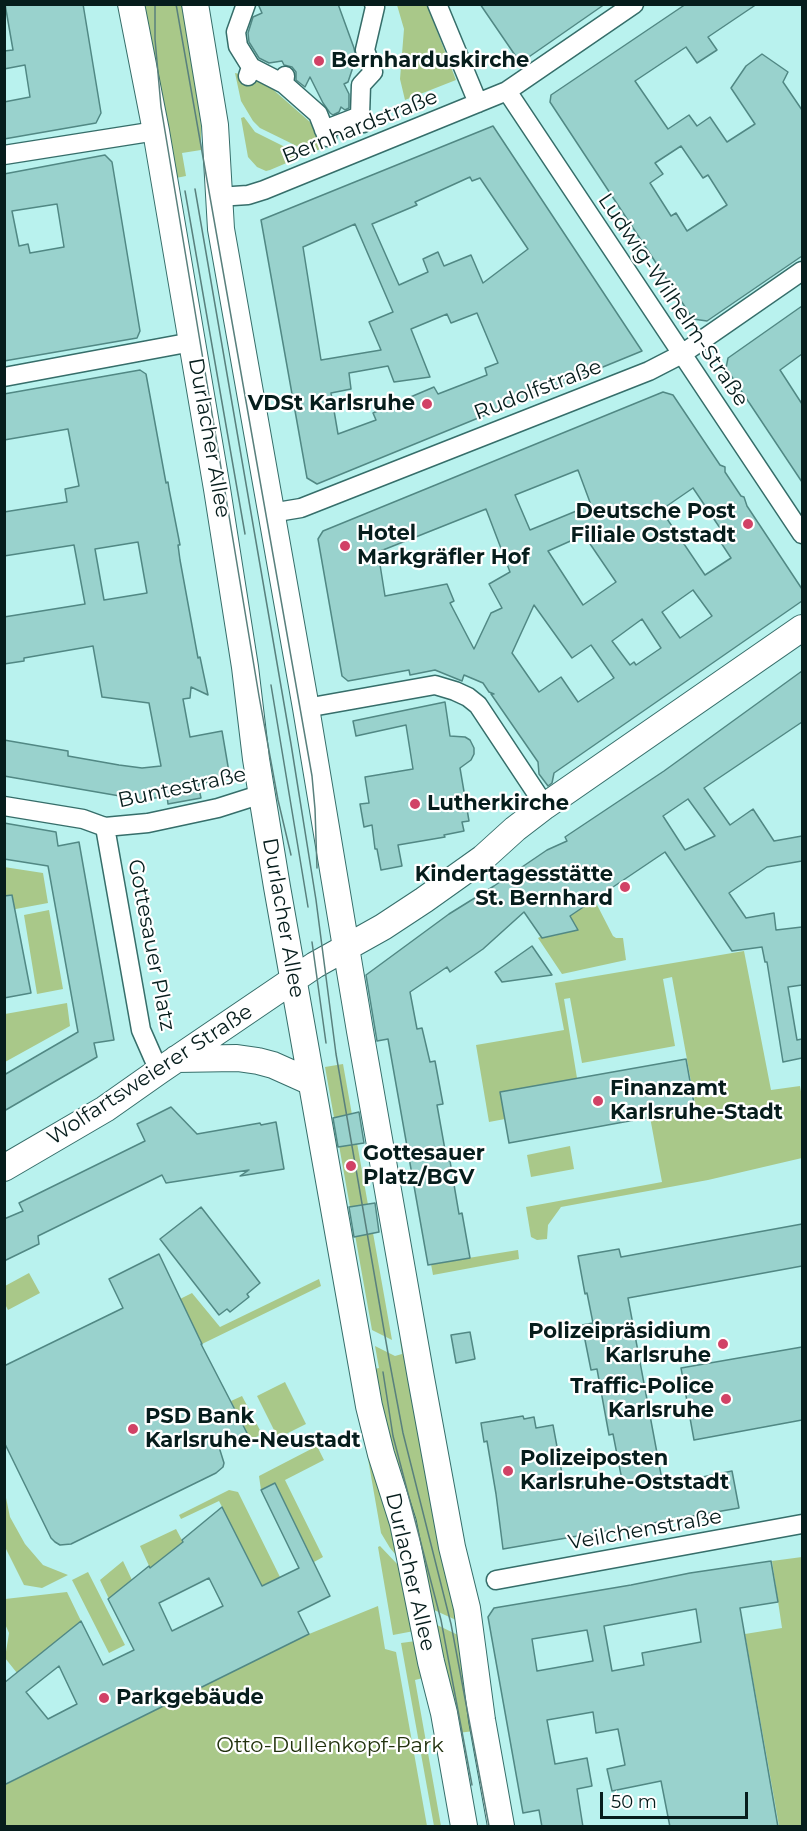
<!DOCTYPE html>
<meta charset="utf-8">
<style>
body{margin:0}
#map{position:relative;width:807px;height:1831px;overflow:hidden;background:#b9f2ee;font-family:Montserrat,sans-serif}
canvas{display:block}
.frame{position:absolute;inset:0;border:6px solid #061d1c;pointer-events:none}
.scale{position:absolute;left:600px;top:1792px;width:148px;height:27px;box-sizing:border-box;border:3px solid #061d1c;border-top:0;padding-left:8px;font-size:18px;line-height:21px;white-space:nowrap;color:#061d1c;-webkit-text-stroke:4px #fff;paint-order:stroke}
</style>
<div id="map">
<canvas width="807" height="1831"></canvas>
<div class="frame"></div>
<div class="scale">50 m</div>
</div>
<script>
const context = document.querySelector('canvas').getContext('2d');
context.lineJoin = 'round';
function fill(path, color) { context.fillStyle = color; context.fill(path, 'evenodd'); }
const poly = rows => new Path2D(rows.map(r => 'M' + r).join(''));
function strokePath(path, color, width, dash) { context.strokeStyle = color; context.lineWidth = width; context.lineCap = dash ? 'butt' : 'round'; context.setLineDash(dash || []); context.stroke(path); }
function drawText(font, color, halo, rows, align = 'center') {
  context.font = font + ' Montserrat,sans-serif'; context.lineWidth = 4.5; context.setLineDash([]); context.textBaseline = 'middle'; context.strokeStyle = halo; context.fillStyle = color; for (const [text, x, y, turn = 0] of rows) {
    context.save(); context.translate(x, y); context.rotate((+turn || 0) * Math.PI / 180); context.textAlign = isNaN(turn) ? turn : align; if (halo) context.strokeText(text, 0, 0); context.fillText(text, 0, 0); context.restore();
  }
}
fill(poly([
 [139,5,184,5,199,86,201,128,201,150,182,153,186,176,176,178,167,116,151,85],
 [397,5,427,5,456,80,405,100,400,79,404,29],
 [235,73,261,79,318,129,325,147,311,153,260,128,253,121,241,101],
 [244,117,255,132,303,156,270,170,266,171,257,167,248,157,241,118],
 [4,867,43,873,48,903,5,911],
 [594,899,613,936,616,938,623,938,626,960,562,974,538,938,550,932,553,936,577,930,570,916],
 [49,910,63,989,37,994,24,915],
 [744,951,771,1090,800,1086,802,1097,802,1158,708,1180,561,1207,548,1225,547,1239,537,1240,531,1237,526,1207,662,1182,650,1117,696,1109,672,977,663,979,675,1046,582,1063,570,998,564,999,577,1078,505,1119,489,1122,476,1045,564,1030,555,983],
 [67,1003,70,1026,5,1062,5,1014],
 [343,1064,392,1340,372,1330,325,1067],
 [570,1146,574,1169,531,1177,527,1155],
 [518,1250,519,1259,433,1275,431,1264],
 [29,1273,40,1293,8,1310,5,1304,5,1286],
 [319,1279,321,1286,202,1344,180,1299,192,1293,220,1327],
 [408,1338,461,1605,453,1607,456,1620,434,1610,426,1611,378,1383,370,1370,379,1368,375,1346,395,1356,402,1354,400,1340],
 [285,1382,306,1424,278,1438,257,1396],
 [242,1396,262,1434,250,1440,231,1401],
 [364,1436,407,1568,390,1548,381,1533],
 [317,1446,324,1460,285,1480,323,1557,314,1562,275,1483,261,1490,259,1476],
 [229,1490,238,1492,240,1496,280,1577,262,1586,219,1501,181,1519,179,1515],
 [5,1493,10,1517,25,1544,43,1565,68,1575,42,1588,24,1585,5,1547],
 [176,1529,183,1542,150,1568,140,1546],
 [380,1546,399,1566,414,1631,393,1635,378,1547],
 [802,1557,802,1826,779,1826,745,1634,782,1628,772,1561],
 [123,1561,132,1580,109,1599,100,1580],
 [88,1572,125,1645,109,1653,72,1580],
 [67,1592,81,1621,17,1673,5,1658,9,1633,5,1624,5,1599],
 [378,1606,385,1649,396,1652,427,1826,5,1826,5,1785,309,1634],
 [437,1625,458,1635,474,1731,458,1733,431,1638,439,1637],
 [416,1641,423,1678,415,1680,441,1826,434,1826,401,1643]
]), '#a9c889');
const building = poly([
 [5,4,83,4,101,113,96,123,4,139,4,102,30,97,25,65,4,69,4,51,13,50,5,4],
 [258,4,338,4,354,48,356,58,348,82,344,84,349,94,349,108,345,110,341,107,339,112,333,115,330,113,323,103,310,77,305,87,296,80,296,72,292,67,284,65,282,61,269,63,259,58,249,42,248,33,253,17,262,13,258,4],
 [480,4,605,4,523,61,517,58,480,4],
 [686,4,757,4,708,37,717,50,697,63,686,47,635,81,668,129,689,115,697,126,710,117,727,142,755,124,731,88,746,66,762,54,788,72,783,82,802,110,802,256,707,321,693,319,550,102,551,95,686,4],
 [681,146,703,178,708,175,727,205,687,231,676,213,671,216,650,183,663,174,655,163,681,146],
 [493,126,642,351,317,484,307,478,261,220,493,126],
 [470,177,472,181,480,178,528,249,483,283,471,255,444,266,438,252,423,259,428,272,399,285,372,224,417,205,415,202,470,177],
 [355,224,393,312,369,322,381,350,321,360,303,247,355,224],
 [477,313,498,363,485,368,487,375,438,394,434,387,373,413,376,420,338,434,331,393,351,389,349,373,388,366,394,382,430,377,411,329,447,314,451,323,477,313],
 [105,155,112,162,140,331,137,338,4,361,4,174,105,155],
 [57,204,64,247,30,253,28,244,19,246,12,211,57,204],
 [802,306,802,354,780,370,802,404,802,482,726,368,728,358,802,306],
 [140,370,146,374,166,483,168,482,169,489,180,545,178,545,180,560,198,658,200,657,208,695,191,687,190,698,183,699,190,737,222,731,230,778,198,784,201,798,168,804,167,796,143,800,4,776,4,740,68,751,68,756,119,765,142,768,161,766,149,703,102,697,93,646,24,658,24,661,4,664,4,617,85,604,74,545,4,556,4,512,67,502,65,489,79,486,68,429,4,440,4,394,140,370],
 [138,542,147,593,104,600,95,549,138,542],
 [663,392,673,395,720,465,725,467,725,472,741,496,744,497,747,506,802,589,802,601,554,773,552,783,548,786,539,774,538,762,491,694,494,694,489,692,483,683,464,675,462,681,435,670,410,675,409,670,348,681,342,676,318,539,323,531,663,392],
 [578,470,591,505,530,530,515,495,578,470],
 [693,488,720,528,714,532,731,558,705,575,661,510,693,488],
 [486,509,510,572,489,584,502,608,491,613,474,649,450,603,454,601,447,584,385,596,378,552,486,509],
 [584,535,616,582,583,605,548,551,584,535],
 [693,590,712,616,680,638,662,612,693,590],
 [534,605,572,658,591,645,614,678,578,702,561,677,539,692,512,653,534,605],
 [642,619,661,648,636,665,634,662,630,665,612,641,642,619],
 [802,671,802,722,704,788,730,825,753,809,774,841,802,836,802,861,767,867,729,893,746,918,774,913,776,930,802,927,802,985,788,987,797,1040,802,1039,802,1058,783,1062,767,962,765,962,762,947,732,951,665,852,570,916,578,930,542,938,524,912,483,949,450,972,447,967,410,992,417,1029,422,1028,430,1062,435,1061,443,1104,437,1105,447,1161,450,1161,459,1214,462,1213,470,1258,428,1265,388,1039,377,1041,366,975,449,914,494,886,547,850,567,841,565,837,664,771,802,671],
 [688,799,715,836,685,850,663,816,688,799],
 [445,702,450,736,465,737,470,740,474,748,474,754,471,760,460,768,469,821,462,822,464,831,444,835,445,837,398,845,402,866,381,870,377,849,375,849,372,825,364,827,360,804,369,803,365,777,413,769,406,725,356,736,353,721,445,702],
 [4,823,56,832,58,846,79,842,114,1040,94,1043,97,1057,4,1111,4,1075,78,1032,48,866,4,859,4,823],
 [12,895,31,993,4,998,4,896,12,895],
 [532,946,552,975,502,982,495,972,532,946],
 [686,1059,695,1109,509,1143,500,1092,686,1059],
 [171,1107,197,1134,260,1123,261,1125,276,1122,284,1169,240,1176,249,1170,166,1183,162,1175,38,1236,39,1244,4,1261,4,1219,23,1211,19,1203,145,1141,137,1124,171,1107],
 [359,1112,364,1143,338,1147,333,1118,359,1112],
 [375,1203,379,1232,354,1237,349,1207,375,1203],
 [201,1207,260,1283,247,1294,249,1297,230,1312,227,1309,219,1315,160,1239,201,1207],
 [802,1224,802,1266,628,1298,663,1485,732,1471,739,1508,503,1549,496,1494,487,1441,484,1442,481,1423,523,1416,524,1419,534,1417,536,1428,553,1425,565,1490,622,1480,613,1434,609,1435,597,1369,591,1370,582,1325,593,1323,587,1293,585,1294,578,1256,619,1249,621,1257,802,1224],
 [159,1254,202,1344,201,1344,247,1433,219,1447,224,1463,223,1467,216,1473,71,1544,60,1545,55,1542,51,1538,4,1442,4,1366,123,1308,109,1279,159,1254],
 [470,1332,475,1359,456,1363,451,1335,470,1332],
 [802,1347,802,1420,694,1440,681,1368,802,1347],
 [275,1483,330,1596,298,1612,309,1634,4,1785,4,1683,81,1621,103,1665,134,1650,108,1599,149,1566,150,1568,183,1542,182,1540,222,1507,262,1586,299,1568,261,1490,275,1483],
 [209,1578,223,1606,172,1631,159,1603,209,1578],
 [59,1666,77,1704,48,1719,26,1692,59,1666],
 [771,1561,778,1602,740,1608,778,1827,670,1827,661,1781,612,1791,607,1769,625,1765,618,1729,596,1733,593,1712,547,1720,555,1764,587,1758,592,1786,577,1789,583,1827,542,1827,539,1810,523,1813,488,1617,494,1608,631,1585,690,1573,771,1561],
 [696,1609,701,1642,642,1653,644,1665,612,1671,604,1626,696,1609],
 [587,1630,593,1661,537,1671,532,1639,587,1630]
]);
fill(building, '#99d2cd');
strokePath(building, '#518884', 1.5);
const street = poly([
 [246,4,236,32,238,46,251,67,248,76],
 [437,4,478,103],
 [251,67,284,84],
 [285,76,284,84,318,114,327,137],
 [507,91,802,534],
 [363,123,360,116,361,85,373,72,365,50,375,7,374,4],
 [324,130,360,116],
 [4,155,156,131],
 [218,197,248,195,264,190,507,91,634,4],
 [4,377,192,342],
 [271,513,301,508,649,371,682,354,802,271],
 [306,708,435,685,455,691,468,697,478,705,545,806],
 [4,806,83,819,105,827,148,823,218,808,262,794],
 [105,827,141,1030,159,1071],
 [496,1580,802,1524]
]);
const secondary = poly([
 [131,4,156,131,217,489,245,667,256,759,277,887,369,1406,381,1454,403,1523,431,1662,444,1713,464,1826],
 [195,4,215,125,221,229,306,708,360,1031,421,1378,452,1547,467,1608,482,1720,501,1826],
 [176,1059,237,1058,258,1061,273,1065,311,1082],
 [4,1168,105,1109,159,1071,315,965,383,927,424,900,483,858,515,829,545,806,802,628]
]);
strokePath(street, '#366e6a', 21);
strokePath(secondary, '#366e6a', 28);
strokePath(street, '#fff', 18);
strokePath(secondary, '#fff', 26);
strokePath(poly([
 [155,4,155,39,161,107,259,696,278,800,291,855],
 [176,4,312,776,315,809,317,868],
 [195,189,291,744,316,900,336,1054,389,1359,403,1433,451,1624,489,1826],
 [185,191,245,534],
 [271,685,308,907],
 [312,942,326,1043],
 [383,1372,393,1436,441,1620,472,1785]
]), '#59807d', 1.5);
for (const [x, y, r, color] of [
 [319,61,6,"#d14266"],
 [427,404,6,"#d14266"],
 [748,524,6,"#d14266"],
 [345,546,6,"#d14266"],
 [415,804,6,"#d14266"],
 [625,887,6,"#d14266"],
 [598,1101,6,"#d14266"],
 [351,1166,6,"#d14266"],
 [723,1344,6,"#d14266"],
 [726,1399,6,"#d14266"],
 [133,1429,6,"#d14266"],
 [508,1471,6,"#d14266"],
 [104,1698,6,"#d14266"]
]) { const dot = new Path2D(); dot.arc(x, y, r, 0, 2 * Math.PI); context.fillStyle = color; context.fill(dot); strokePath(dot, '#fff', 2); }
drawText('bold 21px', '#061d1c', '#fff', [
 ["Bernharduskirche",331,61],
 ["VDSt Karlsruhe",415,404,"right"],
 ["Deutsche Post",736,512,"right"],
 ["Filiale Oststadt",736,536,"right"],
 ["Hotel",357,534],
 ["Markgräfler Hof",357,558],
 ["Lutherkirche",427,804],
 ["Kindertagesstätte",613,875,"right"],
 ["St. Bernhard",613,899,"right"],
 ["Finanzamt",610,1089],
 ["Karlsruhe-Stadt",610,1113],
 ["Gottesauer",363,1154],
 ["Platz/BGV",363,1178],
 ["Polizeipräsidium",711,1332,"right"],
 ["Karlsruhe",711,1356,"right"],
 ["Traffic-Police",714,1387,"right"],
 ["Karlsruhe",714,1411,"right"],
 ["PSD Bank",145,1417],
 ["Karlsruhe-Neustadt",145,1441],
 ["Polizeiposten",520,1459],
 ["Karlsruhe-Oststadt",520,1483],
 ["Parkgebäude",116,1698]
], 'left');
drawText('21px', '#061d1c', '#fff', [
 ["Bernhardstraße",360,127,-22],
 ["Ludwig-Wilhelm-Straße",673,300,56],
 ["Rudolfstraße",538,390,-21],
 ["Durlacher Allee",209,438,80],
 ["Buntestraße",182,788,-12],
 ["Durlacher Allee",283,918,80],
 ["Gottesauer Platz",151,945,79],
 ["Wolfartsweierer Straße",150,1075,-33],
 ["Veilchenstraße",645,1530,-10],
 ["Durlacher Allee",410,1572,77]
]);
drawText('21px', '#21310d', '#fff', [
 ["Otto-Dullenkopf-Park",330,1746]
]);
</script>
